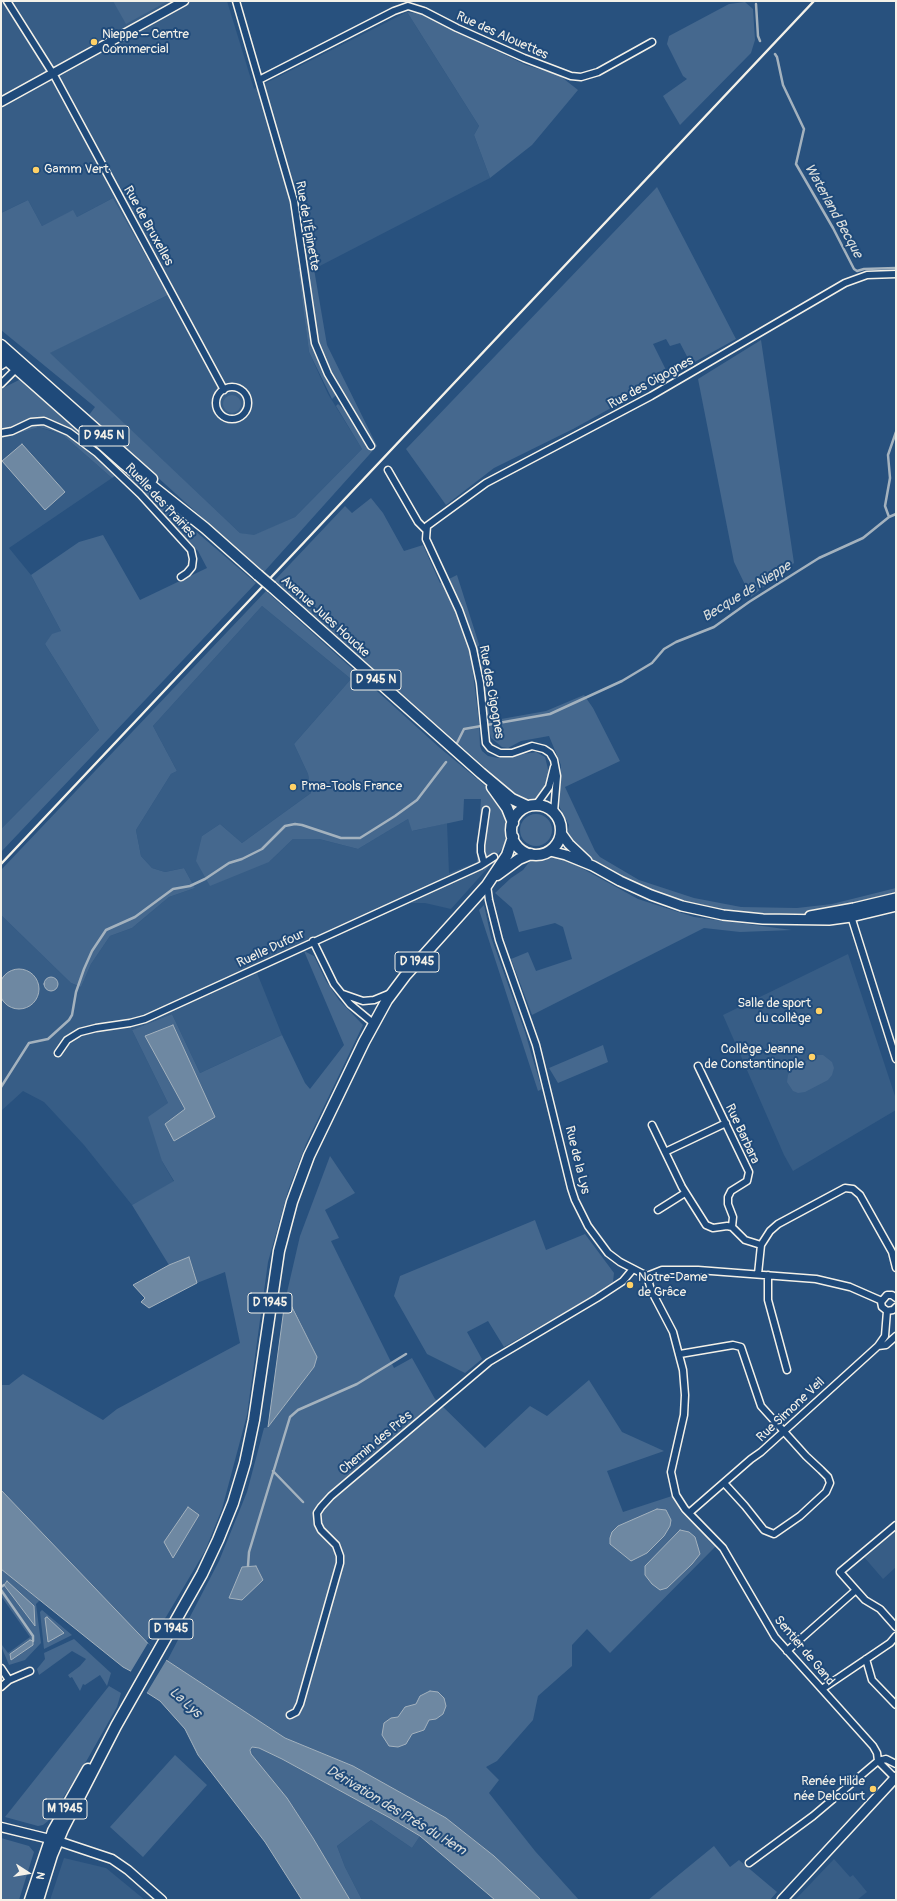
<!DOCTYPE html>
<meta charset="utf-8">
<style>
body{margin:0}
#map{position:relative;width:897px;height:1901px;overflow:hidden;background:#28517e;font-family:Pangolin,sans-serif}
canvas{display:block}
.frame{position:absolute;inset:0;border:2px solid #f4f1e8;pointer-events:none}
.north{position:absolute;left:8px;top:1853px;width:40px;height:40px;-webkit-text-stroke:3px #1f4a7a;paint-order:stroke;rotate:102deg;font-size:11px;font-weight:700;line-height:16px;text-align:center;color:#f4f1e8}
.north::after{content:'';display:block;margin:auto;width:14px;height:18px;background:#f4f1e8;clip-path:polygon(50% 0,100% 100%,50% 72%,0 100%)}
</style>
<div id="map">
<canvas width="897" height="1901"></canvas>
<div class="frame"></div>
<div class="north">N</div>
</div>
<script>
const context = document.querySelector('canvas').getContext('2d');
context.lineJoin = 'round';
function fill(path, color) { context.fillStyle = color; context.fill(path, 'evenodd'); }
const poly = rows => new Path2D(rows.map(r => 'M' + r).join(''));
function strokePath(path, color, width, dash) { context.strokeStyle = color; context.lineWidth = width; context.lineCap = dash ? 'butt' : 'round'; context.setLineDash(dash || []); context.stroke(path); }
function drawText(font, color, halo, rows, align = 'center') {
  context.font = font + ' Pangolin,sans-serif'; context.lineWidth = 4; context.setLineDash([]); context.textBaseline = 'middle'; context.strokeStyle = halo; context.fillStyle = color; for (const [text, x, y, turn = 0] of rows) {
    context.save(); context.translate(x, y); context.rotate((+turn || 0) * Math.PI / 180); context.textAlign = isNaN(turn) ? turn : align; if (halo) context.strokeText(text, 0, 0); context.fillText(text, 0, 0); context.restore();
  }
}
fill(poly([
 [1,1,227,1,254,89,407,12,479,126,474,135,490,178,314,269,298,268,309,352,328,394,362,449,295,517,254,536,240,533,49,353,168,295,113,198,77,217,73,211,42,226,28,200,1,213],
 [39,427,63,435,112,478,9,548,31,575,61,631,45,644,99,730,1,829,1,439],
 [262,606,351,679,294,744,308,774,311,793,242,843,220,824,202,836,269,862,293,839,319,839,358,849,408,819,413,831,447,823,449,873,477,862,485,871,451,909,425,903,410,903,257,973,282,1035,200,1073,172,1014,132,1030,168,1103,162,1161,174,1182,132,1205,84,1145,44,1102,23,1091,1,1111,1,915,71,983,81,987,91,964,110,936,132,928,169,897,195,888,184,868,165,872,152,868,141,856,136,830,171,774,177,771,153,726],
 [848,954,896,1099,896,1110,793,1171,784,1155,723,1015],
 [896,1529,896,1567,883,1579,864,1557],
 [371,1820,412,1848,420,1836,495,1900,362,1900,345,1867,337,1846],
 [64,1858,106,1868,145,1900,50,1900],
 [834,1859,850,1877,853,1875,867,1892,857,1900,795,1900]
]), '#375d86');
fill(poly([
 [113,1,168,1,126,24],
 [745,2,753,9,755,40,751,53,680,125,663,96,687,79,683,76,667,44,669,36,729,4],
 [407,12,420,14,526,65,559,75,578,90,532,145,490,178,474,135,479,126],
 [657,187,736,339,691,364,680,343,670,346,666,339,653,344,669,376,573,429,494,468,446,505,406,449],
 [113,198,168,295,50,353,240,533,254,535,295,517,362,449,336,406,338,404,345,410,369,450,374,445,328,370,319,347,308,268,314,269,327,345,377,446,263,573,89,415,95,407,1,330,1,213,28,200,42,226,73,210,77,217],
 [298,268,302,268,312,344,320,366,336,395,332,399,309,352],
 [761,340,794,563,751,597,734,562,698,379],
 [19,380,256,583,1,852,1,829,99,730,45,644,52,634,61,631,31,575,79,542,103,535,140,600,207,568,198,551,122,471,112,478,63,435,50,430,39,427,1,439,1,389],
 '223 404a9 9 0 1 1 18 0a9 9 0 1 1-18 0Z',
 [371,498,383,513,404,551,423,545,440,583,443,582,464,632,471,657,479,722,480,746,482,751,488,756,498,758,536,752,545,757,549,773,545,787,536,799,527,801,515,794,274,581,345,506,352,513],
 [457,575,483,657,490,721,546,711,584,695,593,708,620,761,565,787,595,851,600,857,639,880,694,898,741,907,797,908,832,904,896,888,896,895,815,913,770,914,728,911,701,906,642,887,594,860,573,844,567,837,569,825,559,806,561,765,549,736,521,741,508,748,502,747,491,738,487,721,480,658,468,622,449,579],
 [266,591,440,748,488,788,507,815,508,841,485,871,477,862,481,799,464,799,463,820,412,831,408,819,358,849,319,839,293,839,269,862,210,886,196,861,202,836,220,824,242,843,311,793,308,774,294,744,351,679,262,606,153,726,177,771,171,774,136,830,141,856,152,868,165,872,184,868,195,888,169,897,132,928,110,936,91,964,81,987,71,983,1,915,1,870],
 '520 830a16 16 0 1 1 32 0a16 16 0 1 1-32 0Z',
 [552,857,565,859,638,899,694,917,792,930,740,932,704,928,532,1015,511,959,528,952,536,971,572,959,563,927,555,923,519,932,512,908,495,893,511,878,523,870,530,861],
 [484,905,491,937,525,1032,534,1063,542,1089,538,1091,479,910],
 [304,951,314,956,326,981,339,1000,363,1025,306,1144,288,1191,268,1262,247,1415,222,1509,205,1551,166,1617,145,1643,1,1490,1,1385,9,1385,23,1374,103,1420,117,1409,240,1343,225,1272,197,1283,189,1257,169,1265,132,1205,174,1181,162,1161,148,1117,168,1103,132,1030,172,1014,200,1073,282,1035,305,1083,310,1089,344,1045],
 [603,1045,608,1062,558,1083,549,1068],
 [816,1055,823,1055,832,1062,834,1068,832,1075,828,1080,805,1092,798,1093,793,1091,787,1082,788,1075,791,1070],
 [330,1156,355,1193,325,1210,339,1238,331,1241,394,1368,412,1358,435,1399,485,1448,530,1406,547,1416,589,1380,622,1432,664,1451,607,1471,623,1512,672,1496,681,1512,716,1546,610,1653,587,1629,572,1645,572,1666,538,1696,533,1720,497,1761,486,1767,499,1780,489,1793,535,1851,579,1900,541,1900,494,1856,446,1818,353,1766,285,1738,167,1661,219,1561,247,1492,264,1428,268,1427,314,1367,317,1357,290,1301,285,1301,300,1236],
 [535,1220,546,1250,585,1234,614,1273,613,1282,609,1287,504,1347,488,1321,467,1332,482,1359,465,1373,427,1354,394,1296,400,1276],
 [1,1569,40,1600,36,1604,41,1643,25,1660,9,1665,1,1646,2,1645,8,1653,30,1637,1,1596],
 [42,1610,72,1635,44,1649,40,1612],
 [74,1639,111,1673,107,1686,100,1675,85,1685,83,1684,80,1691,72,1677,70,1678,68,1675,80,1666,86,1659,72,1651,39,1675,37,1669,45,1659,44,1653],
 [109,1686,121,1693,117,1707,83,1767,48,1821,43,1825,38,1826,5,1817],
 [252,1747,259,1748,282,1759,390,1818,420,1836,412,1848,371,1820,337,1846,345,1867,362,1900,350,1900,313,1838,287,1798,250,1754],
 [175,1755,207,1785,143,1857,110,1827],
 [1,1838,29,1846,34,1852,19,1900,1,1900],
 [714,1846,730,1867,739,1860,777,1892,770,1900,648,1900]
]), '#45688e');
const water = poly([
 [22,444,65,492,45,510,2,461,22,444],
 '-1 989a20 20 0 1 1 40 0a20 20 0 1 1-40 0Z',
 '44 984a7 7 0 1 1 14 0a7 7 0 1 1-14 0Z',
 [173,1025,215,1117,174,1141,165,1124,185,1109,145,1036,173,1025],
 [189,1257,197,1283,149,1308,141,1302,145,1298,133,1285,169,1265,189,1257],
 [285,1301,289,1301,317,1357,314,1367,268,1427,285,1301],
 [1,1490,160,1656,285,1738,353,1766,446,1818,494,1856,541,1900,495,1900,420,1836,390,1818,282,1759,259,1748,252,1747,250,1750,251,1754,287,1798,313,1838,350,1900,302,1900,265,1842,198,1755,185,1729,160,1701,138,1687,140,1676,123,1667,1,1569,1,1490],
 [188,1507,199,1515,173,1558,164,1542,188,1507],
 [657,1509,666,1510,671,1520,670,1526,664,1536,647,1553,631,1561,610,1544,610,1538,612,1532,618,1526,657,1509],
 [680,1530,689,1532,695,1537,700,1554,692,1564,667,1588,660,1590,652,1584,645,1575,645,1566,680,1530],
 [256,1566,263,1580,242,1600,229,1598,242,1567,256,1566],
 [7,1581,34,1606,35,1626,4,1585,7,1581],
 [47,1617,64,1633,48,1642,45,1618,47,1617],
 [30,1640,33,1641,33,1645,11,1660,10,1654,30,1640],
 [430,1691,438,1692,444,1698,446,1706,443,1714,436,1719,429,1720,424,1730,412,1734,406,1744,398,1747,389,1746,382,1735,384,1723,391,1718,398,1717,405,1707,416,1704,420,1696,430,1691]
]);
fill(water, '#6e88a2');
strokePath(water, '#a4b2be', 1);
fill(poly([
 [148,1643,167,1659,146,1694,134,1685,137,1677,130,1673]
]), '#28517e');
strokePath(poly([
 [756,4,758,36,760,41],
 [775,54,777,57,783,85,804,129,796,164,833,228,854,269,857,271,864,269,896,268],
 [889,517,885,506,890,478,888,455,896,432],
 [457,743,464,729,550,714,622,681,652,663,664,649,676,642,714,627,749,602,819,558,863,538,889,517,896,514],
 [1,1087,29,1043,48,1039,69,1020,72,1015,76,992,84,969,92,951,106,930,135,917,173,889,190,886,205,879,229,863,242,859,262,849,285,826,295,824,302,825,341,838,360,838,395,816,417,800,446,762],
 [273,1471,303,1502],
 [248,1566,249,1552,290,1417,298,1410,357,1384,406,1354],
 [1,1587,4,1585],
 [1,1590,33,1636,33,1641]
]), '#a4b2be', 2.5);
const minor = poly([
 [7,1,55,77,224,390],
 [236,1,294,201,315,343,328,374,371,446],
 [259,80,394,11,408,6,424,11,457,28,524,58,571,76,581,77,598,72,652,42],
 [1,366,10,360],
 [1,384,18,367],
 '216 403a16 16 0 1 1 32 0a16 16 0 1 1-32 0Z',
 [1,433,12,431,31,422,44,421,69,432,97,453,140,494,191,550,193,559,192,567,187,573,181,577],
 [388,470,418,522,426,530],
 [536,805,549,787,554,767],
 [554,812,557,776,554,760,550,753,544,749,532,746,512,753,500,753,490,748,486,743,480,683,473,649,459,610,426,539,427,526,486,483,651,396,845,283,867,275,896,274],
 [484,863,481,852,481,845,486,810],
 [487,885,489,900,499,940,536,1045,571,1188,575,1200,588,1226,608,1253,620,1262,647,1276],
 [850,913,896,1059],
 [313,941,334,984,350,1004,373,1023],
 [343,994,363,1001,374,1000,391,993],
 [58,1053,67,1040,80,1032,96,1028,130,1023,145,1019,480,866,494,857],
 [698,1066,749,1172,747,1181,731,1191,728,1197,728,1204,733,1217,732,1227],
 [652,1125,682,1187,706,1225,713,1228,727,1226,732,1227,745,1240,761,1245],
 [665,1152,726,1123],
 [658,1210,685,1193],
 [758,1274,761,1245,770,1231,778,1224,845,1188,853,1189,860,1195,892,1252,896,1268],
 [768,1275,768,1300,787,1370],
 [647,1276,651,1290,673,1332,683,1370,685,1395,684,1415,671,1472,676,1495,685,1509,723,1548,775,1637,873,1746,877,1753,878,1761],
 [647,1276,662,1270,698,1270,816,1279,850,1287,882,1301],
 [896,1298,892,1295,887,1295,881,1302,882,1307,887,1311,893,1310,896,1307],
 [878,1346,886,1345,896,1336],
 [680,1354,733,1345,741,1347,761,1406,806,1456,821,1470,828,1477,830,1483,826,1492,800,1516,774,1534,764,1530,745,1506,724,1483],
 [689,1513,751,1459,761,1452,878,1346,885,1336,887,1311],
 [856,1590,865,1600,880,1609,896,1627],
 [787,1651,856,1590,840,1572,896,1525],
 [866,1659,872,1680,896,1705],
 [1,1668,9,1680,1,1687],
 [9,1680,30,1671],
 [822,1689,890,1643,896,1636],
 [290,1715,296,1712,300,1704,340,1563,340,1556,336,1545,321,1530,318,1524,317,1513,321,1507,331,1496,489,1362,597,1298,623,1281,633,1269],
 [878,1761,896,1779],
 [749,1863,813,1816,878,1761,886,1759,896,1764]
]);
const tertiary = poly([
 [1,102,184,1],
 [1,1827,58,1841,112,1859,128,1870,162,1900]
]);
const secondary = poly([
 [561,833,569,844,587,861],
 [550,851,566,855,593,866,620,881,651,895,682,906,723,915,763,919,829,920,851,917,896,906],
 [810,916,854,908,896,898],
 [782,1900,896,1777]
]);
const primary = poly([
 [1,345,152,479],
 [1,355,123,463,205,528,258,575],
 [272,587,481,773,512,799,527,806],
 [492,787,507,808,513,823],
 '511 830a25 25 0 1 1 50 0a25 25 0 1 1-50 0Z',
 [497,875,519,859,531,854],
 [30,1900,53,1831,88,1769],
 [38,1900,52,1855,63,1829,116,1726,202,1574,218,1540,233,1503,245,1463,254,1420,279,1251,292,1202,309,1156,364,1042,387,1000,405,976,487,885,507,855,513,837]
]);
strokePath(minor, '#f4f1e8', 9);
strokePath(tertiary, '#f4f1e8', 11);
strokePath(secondary, '#f4f1e8', 12);
strokePath(primary, '#f4f1e8', 13);
strokePath(minor, '#1f4a7a', 6);
strokePath(tertiary, '#1f4a7a', 8);
strokePath(secondary, '#1f4a7a', 9);
strokePath(primary, '#1f4a7a', 10);
strokePath(poly([
 [1,864,814,1]
]), '#f4f1e8', 2.5);
const primaryBridge = poly([
 [258,575,272,587]
]);
strokePath(primaryBridge, '#f4f1e8', 13, []);
strokePath(primaryBridge, '#1f4a7a', 10);
for (const [x, y, r, color] of [
 [94,42,4,"#ffd166"],
 [36,170,4,"#ffd166"],
 [293,787,4,"#ffd166"],
 [819,1011,4,"#ffd166"],
 [812,1057,4,"#ffd166"],
 [630,1285,4,"#ffd166"],
 [873,1789,4,"#ffd166"]
]) { const dot = new Path2D(); dot.arc(x, y, r, 0, 2 * Math.PI); context.fillStyle = color; context.fill(dot); strokePath(dot, '#1f4a7a', 1.5); }
for (const [x, y, w] of [
 [104,436,50],
 [376,680,50],
 [417,962,44],
 [270,1303,44],
 [171,1629,44],
 [65,1809,44]
]) { const box = new Path2D(); box.roundRect(x - w / 2, y - 10, w, 20, 3); context.fillStyle = '#1f4a7a'; context.fill(box); strokePath(box, '#f4f1e8', 1); }
drawText('bold 12px', '#f4f1e8', null, [
 ["D 945 N",104,436],
 ["D 945 N",376,680],
 ["D 1945",417,962],
 ["D 1945",270,1303],
 ["D 1945",171,1629],
 ["M 1945",65,1809]
]);
drawText('13px', '#f4f1e8', '#1f4a7a', [
 ["Nieppe – Centre",102,35],
 ["Commercial",102,50],
 ["Gamm Vert",44,170],
 ["Pma-Tools France",301,787],
 ["Salle de sport",811,1004,"right"],
 ["du collège",811,1019,"right"],
 ["Collège Jeanne",804,1050,"right"],
 ["de Constantinople",804,1065,"right"],
 ["Notre-Dame",638,1278],
 ["de Grâce",638,1293],
 ["Renée Hilde",865,1782,"right"],
 ["née Delcourt",865,1797,"right"]
], 'left');
drawText('13px', '#f4f1e8', '#1f4a7a', [
 ["Rue des Alouettes",502,36,24],
 ["Rue de Bruxelles",148,226,61],
 ["Rue de l'Épinette",307,226,80],
 ["Rue des Cigognes",651,383,-29],
 ["Ruelle des Prairies",160,501,47],
 ["Avenue Jules Houcke",325,617,42],
 ["Rue des Cigognes",491,692,80],
 ["Ruelle Dufour",271,949,-25],
 ["Rue Barbara",742,1134,65],
 ["Rue de la Lys",577,1160,76],
 ["Rue Simone Veil",791,1410,-43],
 ["Chemin des Près",376,1443,-40],
 ["Sentier de Gand",804,1651,50]
]);
drawText('italic 14px', '#d9dcda', '#1f4a7a', [
 ["Waterland Becque",833,211,61],
 ["Becque de Nieppe",747,592,-32],
 ["La Lys",185,1703,42],
 ["Dérivation des Prés du Hem",396,1811,31]
]);
</script>
